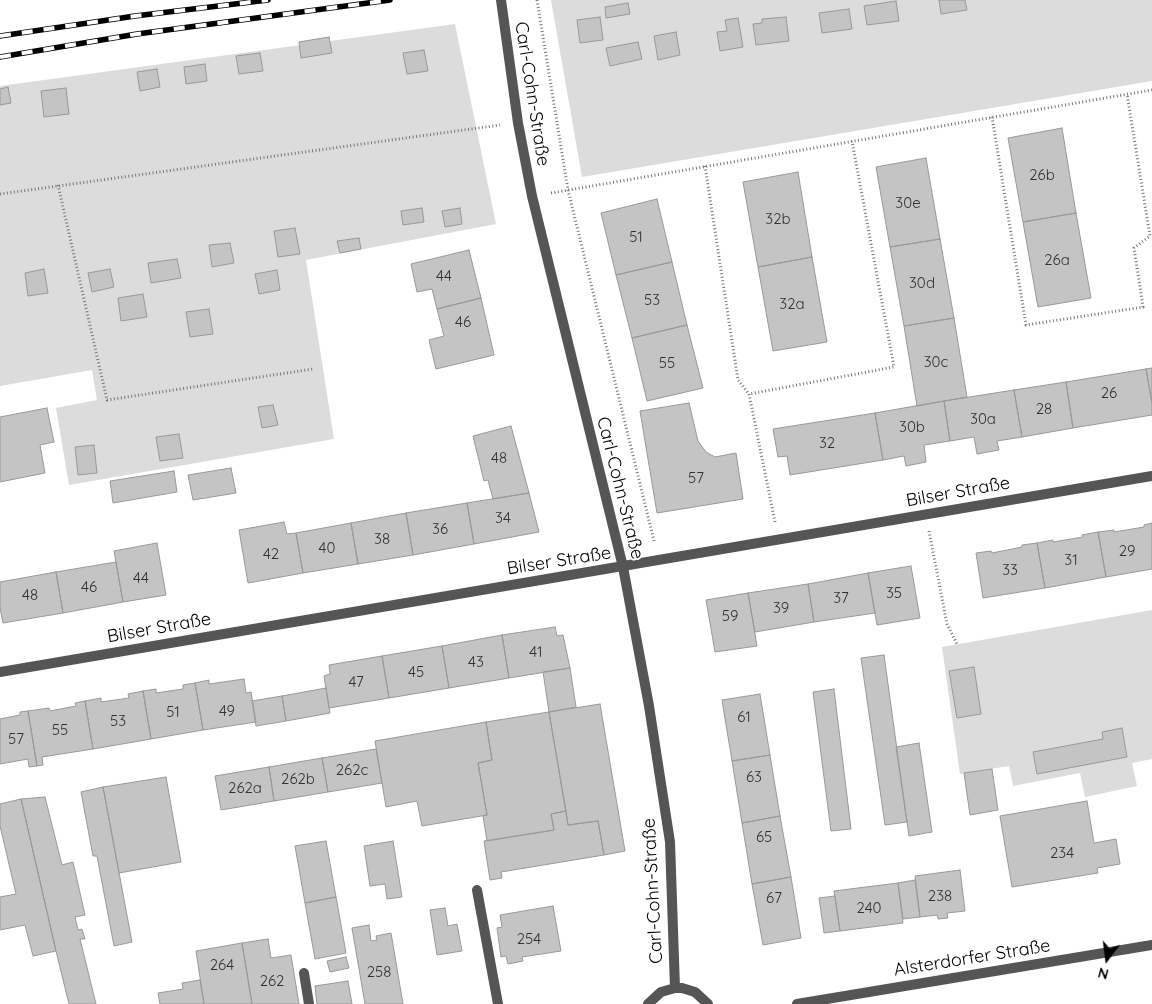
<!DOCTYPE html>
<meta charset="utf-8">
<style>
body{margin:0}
#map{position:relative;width:1152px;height:1004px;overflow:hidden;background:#fff;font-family:Quicksand,sans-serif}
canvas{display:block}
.north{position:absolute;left:1082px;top:934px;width:50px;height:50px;-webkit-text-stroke:4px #fff;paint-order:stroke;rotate:195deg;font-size:14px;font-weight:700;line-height:20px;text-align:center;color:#000}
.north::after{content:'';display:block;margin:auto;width:18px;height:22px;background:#000;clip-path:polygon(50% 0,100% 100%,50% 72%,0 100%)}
</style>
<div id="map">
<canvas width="1152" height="1004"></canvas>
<div class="north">N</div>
</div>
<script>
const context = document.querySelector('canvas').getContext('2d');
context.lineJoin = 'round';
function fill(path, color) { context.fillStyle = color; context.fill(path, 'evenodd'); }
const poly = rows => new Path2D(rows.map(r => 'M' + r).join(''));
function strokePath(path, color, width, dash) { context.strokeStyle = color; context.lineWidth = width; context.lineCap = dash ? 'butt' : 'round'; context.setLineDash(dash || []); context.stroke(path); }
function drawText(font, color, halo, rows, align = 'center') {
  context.font = font + ' Quicksand,sans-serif'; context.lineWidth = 4; context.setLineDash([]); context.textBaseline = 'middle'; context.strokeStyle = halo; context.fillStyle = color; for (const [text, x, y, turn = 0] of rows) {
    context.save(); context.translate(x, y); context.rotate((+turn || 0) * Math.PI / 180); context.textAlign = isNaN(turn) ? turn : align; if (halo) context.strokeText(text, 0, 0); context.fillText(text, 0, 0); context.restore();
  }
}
fill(poly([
 [551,0,1152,0,1152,81,582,177],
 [455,24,496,224,306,260,334,439,69,485,56,408,97,400,92,370,0,386,0,86],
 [1152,610,1152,759,1132,763,1137,786,1085,797,1080,773,1013,786,1009,766,960,774,942,647]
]), '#dcdcdc');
const building = poly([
 [939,0,965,0,967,10,941,14,939,0],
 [896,1,899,21,867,25,864,6,896,1],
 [628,3,630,14,606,18,605,7,628,3],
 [849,9,852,29,822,33,819,13,849,9],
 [600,17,603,40,580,43,577,20,600,17],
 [786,17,789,41,756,45,753,24,762,23,762,19,786,17],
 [738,18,743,47,720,51,717,32,727,31,725,20,738,18],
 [676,32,680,55,658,60,654,36,676,32],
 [329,37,332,53,301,58,299,42,329,37],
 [638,42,642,59,610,66,606,48,638,42],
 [424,50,428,71,407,74,403,53,424,50],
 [260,53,263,71,239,74,236,56,260,53],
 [205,64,207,81,186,84,184,67,205,64],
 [157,69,160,87,140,91,137,72,157,69],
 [8,87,11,103,0,105,0,89,8,87],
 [66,88,69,114,44,117,41,91,66,88],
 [1062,128,1076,213,1023,222,1008,138,1062,128],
 [926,158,940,239,890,247,876,167,926,158],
 [798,172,812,257,758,267,743,182,798,172],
 [657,199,672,262,616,275,601,213,657,199],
 [422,208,424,222,403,225,401,211,422,208],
 [460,208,462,224,445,227,442,211,460,208],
 [1076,213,1091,298,1038,307,1023,222,1076,213],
 [295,228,300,254,278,257,274,231,295,228],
 [359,238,361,249,340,253,337,241,359,238],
 [940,239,954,318,904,326,890,247,940,239],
 [230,243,234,263,212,267,209,245,230,243],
 [469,250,481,298,437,309,432,289,417,292,411,264,469,250],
 [812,257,827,342,773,351,758,267,812,257],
 [177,259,181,278,151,283,148,263,177,259],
 [672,262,687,325,632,338,616,275,672,262],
 [44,269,48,293,28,296,25,273,44,269],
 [110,269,114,287,92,292,88,273,110,269],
 [277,270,280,290,259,294,255,274,277,270],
 [143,294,147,317,121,321,118,298,143,294],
 [481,298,494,355,436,369,429,340,444,336,437,309,481,298],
 [209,309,213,334,190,337,186,312,209,309],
 [954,318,967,397,917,406,904,326,954,318],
 [687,325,703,388,647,401,632,338,687,325],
 [1152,368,1152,403,1146,369,1152,368],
 [1146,369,1152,403,1152,415,1073,428,1066,382,1146,369],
 [1066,382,1073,428,1022,437,1014,390,1066,382],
 [1014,390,1022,437,997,441,999,450,977,454,974,437,950,441,944,401,1014,390],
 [944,401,950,441,924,445,926,462,906,466,904,456,883,460,875,413,944,401],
 [689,403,698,441,706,452,715,457,736,453,743,499,657,513,640,411,689,403],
 [273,405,278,425,262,428,258,407,273,405],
 [47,408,54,442,40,445,45,473,0,482,0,417,47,408],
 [875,413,883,460,790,475,787,456,778,457,773,429,875,413],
 [511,426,529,493,493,499,488,480,484,481,473,436,511,426],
 [179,434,183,458,160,461,156,437,179,434],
 [94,445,97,473,78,475,75,447,94,445],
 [231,468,236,493,193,500,188,475,231,468],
 [174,471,177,492,113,503,110,481,174,471],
 [529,493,539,532,474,544,467,503,529,493],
 [467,503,474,544,413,555,406,513,467,503],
 [406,513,413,555,358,564,351,523,406,513],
 [284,522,287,534,296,533,303,573,248,583,239,530,284,522],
 [351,523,358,564,303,573,296,533,351,523],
 [1152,523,1152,569,1106,577,1098,532,1114,530,1114,532,1144,527,1144,525,1152,523],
 [1098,532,1106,577,1045,588,1037,543,1053,540,1053,542,1083,537,1082,535,1098,532],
 [157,543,166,595,123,602,114,551,157,543],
 [1037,543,1045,588,983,598,976,553,991,551,992,553,1022,547,1022,545,1037,543],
 [116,562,123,602,63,613,56,572,116,562],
 [911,566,920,618,877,625,868,573,911,566],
 [56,572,63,613,3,623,0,608,0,582,56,572],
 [868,573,875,613,814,622,808,584,868,573],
 [808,584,814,622,755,632,748,593,808,584],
 [748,593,757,646,715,652,706,600,748,593],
 [555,627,557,636,563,635,570,668,509,678,502,635,555,627],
 [502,635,509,678,449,688,442,646,502,635],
 [442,646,449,688,389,698,382,656,442,646],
 [884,655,907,822,885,825,861,658,884,655],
 [382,656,389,698,329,708,324,676,330,674,329,665,382,656],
 [974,667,981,714,957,718,949,671,974,667],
 [570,668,576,707,549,712,543,672,570,668],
 [244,679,246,693,251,692,256,722,203,730,195,683,209,680,209,684,244,679],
 [195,683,203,730,151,739,143,691,156,689,156,693,183,689,183,685,195,683],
 [326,688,330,713,286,721,282,696,326,688],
 [834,689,851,829,831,831,813,692,834,689],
 [143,691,151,739,93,749,85,701,101,698,101,702,129,698,128,694,143,691],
 [760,694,770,755,732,761,722,700,760,694],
 [282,696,286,721,256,726,252,701,282,696],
 [85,701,93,749,42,757,43,765,37,766,28,711,49,708,50,711,76,706,75,703,85,701],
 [600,704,625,851,604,855,598,821,568,825,549,712,600,704],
 [28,711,37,766,29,767,28,759,0,764,0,719,20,715,20,712,28,711],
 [549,712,566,811,551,814,554,830,487,841,483,816,487,815,478,763,492,760,486,722,549,712],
 [486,722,492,760,478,763,487,815,422,826,417,801,386,807,375,741,486,722],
 [1122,728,1127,757,1037,774,1033,752,1103,739,1102,732,1122,728],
 [919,743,932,832,909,836,896,747,919,743],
 [376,749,382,783,328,792,322,758,376,749],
 [770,755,780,816,742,823,732,761,770,755],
 [322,758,328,792,274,801,269,767,322,758],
 [269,767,274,801,221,810,215,776,269,767],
 [992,769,998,810,970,815,964,773,992,769],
 [166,777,181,862,119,873,103,787,166,777],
 [103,787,132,942,114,946,97,856,93,856,81,792,103,787],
 [45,797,62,865,73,862,85,915,75,917,78,930,82,929,85,939,80,939,96,1004,69,1004,56,951,21,799,45,797],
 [21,799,56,951,33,956,25,925,0,930,0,897,16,894,0,826,0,804,21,799],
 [1087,801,1094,843,1116,839,1120,864,1097,868,1098,873,1012,887,1000,816,1087,801],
 [566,811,568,825,598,821,604,855,501,872,502,878,490,880,484,841,554,830,551,814,566,811],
 [780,816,791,877,752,884,742,823,780,816],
 [326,841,336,897,305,903,295,846,326,841],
 [393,841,402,897,387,899,385,884,370,886,364,846,393,841],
 [960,870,965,911,947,913,948,918,938,919,937,915,920,917,915,876,960,870],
 [791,877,801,938,763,945,752,884,791,877],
 [915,880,920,917,903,919,898,883,915,880],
 [898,883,903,923,840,931,834,891,898,883],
 [835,896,840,931,824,933,819,898,835,896],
 [336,897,346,953,315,959,305,903,336,897],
 [553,906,561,951,522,957,523,961,508,964,506,956,501,957,497,928,502,927,500,915,553,906],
 [445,908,448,926,457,924,462,951,437,955,430,910,445,908],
 [369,925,371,941,377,940,376,936,391,933,403,1004,365,1004,352,928,369,925],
 [268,939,271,958,291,955,299,1004,252,1004,242,943,268,939],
 [242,943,252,1004,204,1004,196,951,242,943],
 [346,957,349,968,330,972,327,961,346,957],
 [200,980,204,1004,160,1004,158,993,183,989,182,983,200,980],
 [348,981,352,1004,317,1004,315,986,348,981]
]);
fill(building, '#c4c4c4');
strokePath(building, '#999', 1);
strokePath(poly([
 [537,0,568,190,654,541],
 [992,117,1026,325,1143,307,1134,248,1150,236,1127,94],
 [705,166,738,380,749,394],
 [58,185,107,400,313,369],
 [551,193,1152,90],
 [0,194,500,125],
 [775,522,749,394,894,367,852,141],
 [929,531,947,624,957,644]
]), '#777', 3, [1, 2.5]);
strokePath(poly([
 [477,890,498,1004],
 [304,973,309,1004]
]), '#555', 10);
strokePath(poly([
 [0,672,1152,476]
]), '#555', 10);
strokePath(poly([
 [501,0,518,123,532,196,623,567,649,706,670,842,675,988],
 [648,1004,661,992,675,988,682,988,695,992,708,1004],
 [797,1004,1152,945]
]), '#555', 10);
const rail = poly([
 [0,36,135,16,268,0],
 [0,57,137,34,390,0]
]);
strokePath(rail, '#000', 5.5);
strokePath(rail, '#fff', 4, [11]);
drawText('15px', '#313131', null, [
 ["26b",1042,175],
 ["30e",908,203],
 ["32b",778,219],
 ["51",636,237],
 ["26a",1057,260],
 ["44",444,276],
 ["30d",922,283],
 ["53",652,300],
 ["32a",792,304],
 ["46",463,322],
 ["30c",936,362],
 ["55",667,363],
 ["26",1109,393],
 ["28",1044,409],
 ["30a",983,419],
 ["30b",912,427],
 ["32",827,443],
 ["48",499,458],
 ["57",696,478],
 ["34",503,518],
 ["36",440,529],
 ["38",382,539],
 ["40",327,548],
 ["29",1127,551],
 ["42",271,554],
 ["31",1071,560],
 ["33",1010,570],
 ["44",141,578],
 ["46",89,587],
 ["35",894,593],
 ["48",30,595],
 ["37",841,598],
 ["39",781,608],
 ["59",730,616],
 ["41",536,652],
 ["43",476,662],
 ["45",416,672],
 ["47",356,682],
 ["49",227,711],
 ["51",173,712],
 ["61",744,717],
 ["53",118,721],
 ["55",60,730],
 ["57",16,739],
 ["262c",352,770],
 ["63",754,777],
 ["262b",298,779],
 ["262a",245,788],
 ["65",764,837],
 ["234",1062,853],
 ["238",940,896],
 ["67",774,898],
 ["240",869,908],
 ["254",529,939],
 ["264",222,965],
 ["258",379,972],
 ["262",272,981]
]);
drawText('18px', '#000', '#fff', [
 ["Carl-Cohn-Straße",532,94,81],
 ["Carl-Cohn-Straße",620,488,76],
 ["Bilser Straße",958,492,-10],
 ["Bilser Straße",559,561,-9],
 ["Bilser Straße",159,628,-10],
 ["Carl-Cohn-Straße",653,891,-93],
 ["Alsterdorfer Straße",972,958,-9]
]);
</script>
